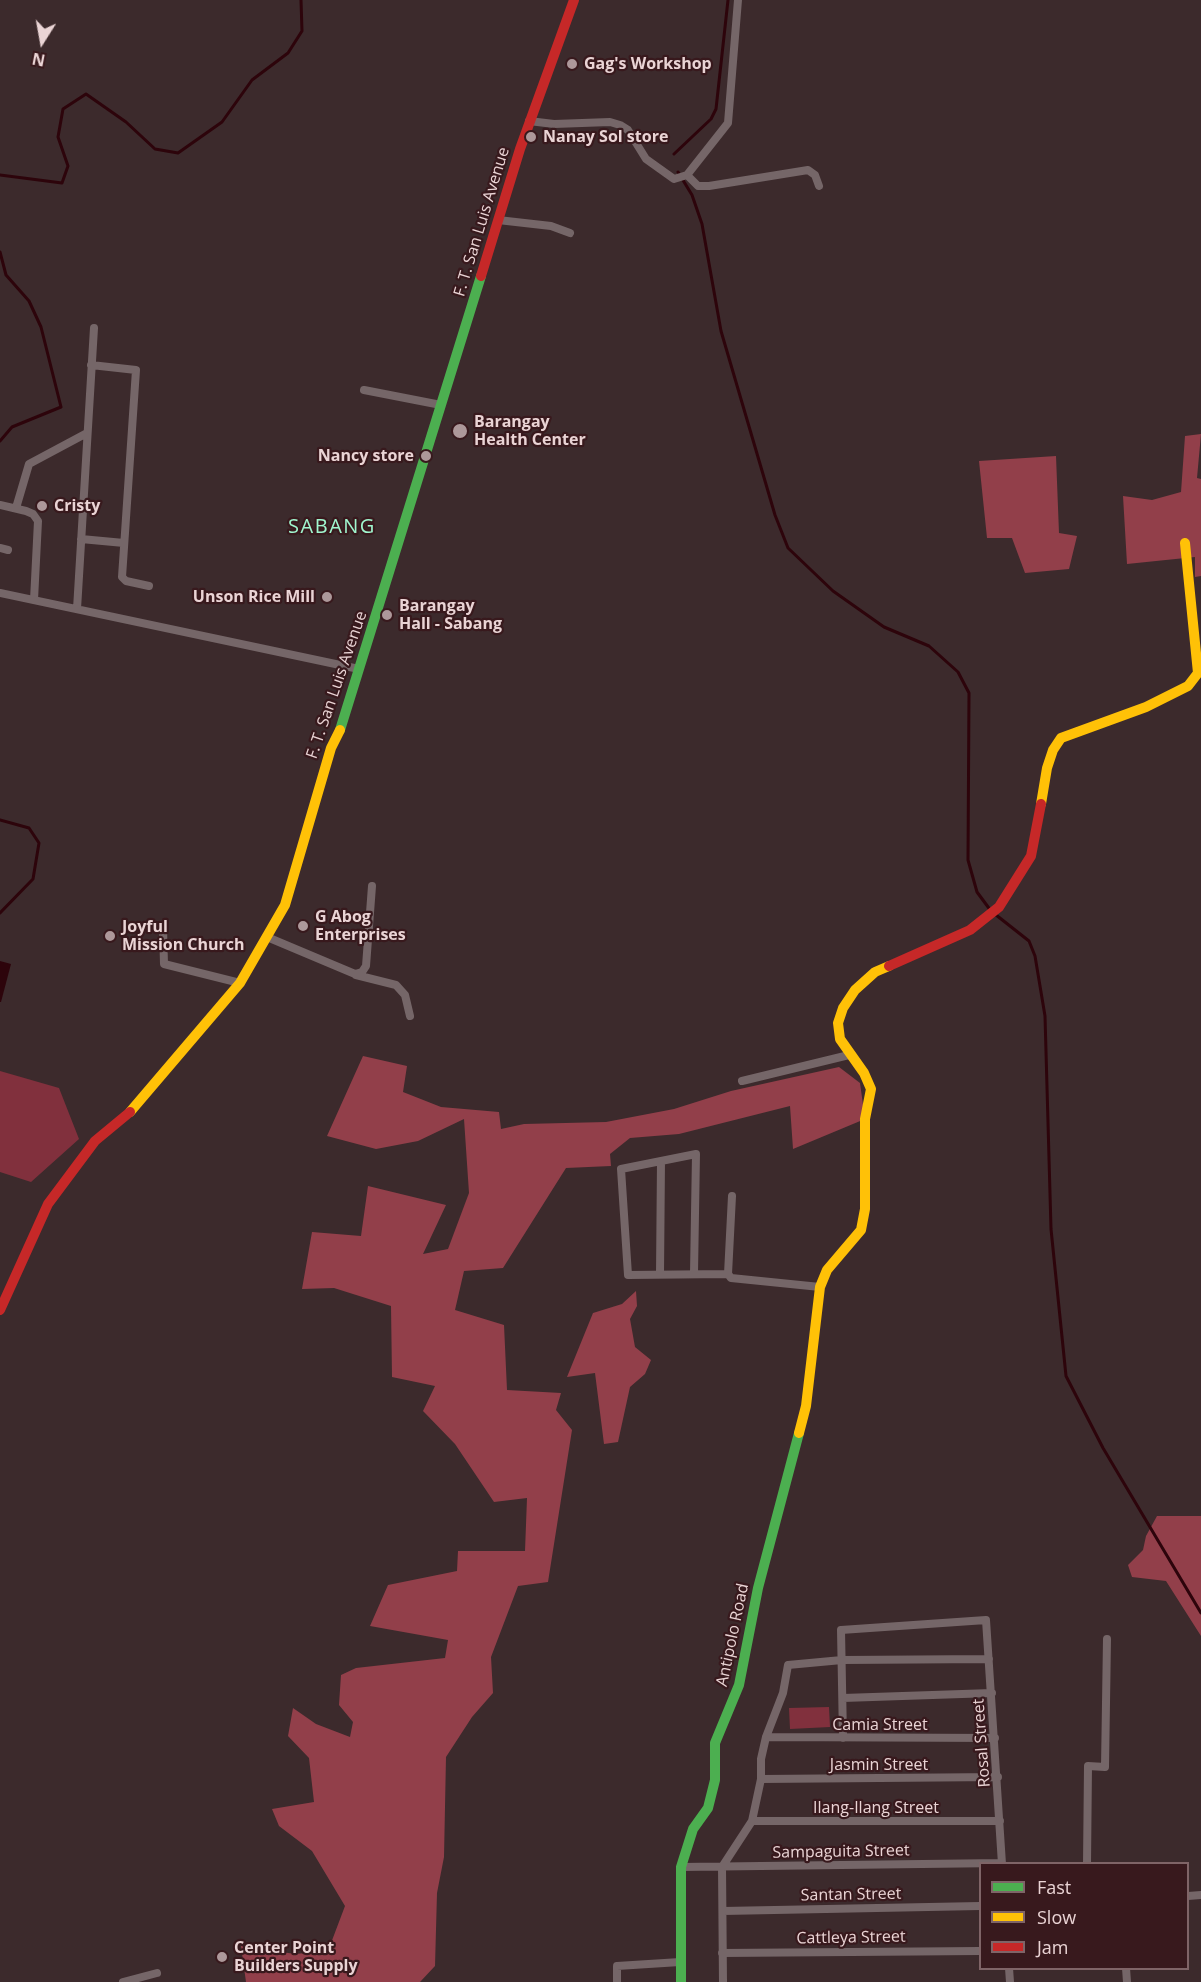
<!DOCTYPE html>
<style>
body{margin:0}
#map{position:relative;width:1201px;height:1982px;overflow:hidden;background:#3c2a2c;font-family:"Open Sans",sans-serif}
canvas{display:block}
.legend{position:absolute;left:979px;top:1862px;width:210px;height:108px;box-sizing:border-box;background:#38191d;border:2px solid #7f6467;margin:0;padding:8px 10px;list-style:none;font-size:18px;color:#ead4d5}
.legend li{display:flex;align-items:center;gap:12px;height:30px}
.legend b{width:30px;border:2px solid #7f6467}
.north{position:absolute;left:12px;top:12px;width:60px;height:60px;-webkit-text-stroke:4px #38191d;paint-order:stroke;rotate:191deg;font-size:16px;font-weight:700;line-height:24px;text-align:center;color:#ead4d5}
.north::after{content:'';display:block;margin:auto;width:21px;height:27px;background:#ead4d5;clip-path:polygon(50% 0,100% 100%,50% 72%,0 100%)}
</style>
<div id="map">
<canvas width="1201" height="1982"></canvas>
<ul class="legend">
<li><b style="height:8px;background:#4caf50"></b>Fast</li>
<li><b style="height:8px;background:#ffc107"></b>Slow</li>
<li><b style="height:8px;background:#c62828"></b>Jam</li>
</ul>
<div class="north">N</div>
</div>
<script>
const context = document.querySelector('canvas').getContext('2d');
context.lineJoin = 'round';
function fill(path, color) { context.fillStyle = color; context.fill(path, 'evenodd'); }
const poly = rows => new Path2D(rows.map(r => 'M' + r).join(''));
function strokePath(path, color, width, dash) { context.strokeStyle = color; context.lineWidth = width; context.lineCap = dash ? 'butt' : 'round'; context.setLineDash(dash || []); context.stroke(path); }
function drawText(font, color, halo, rows, align = 'center') {
  context.font = font + ' "Open Sans",sans-serif'; context.lineWidth = 4.5; context.setLineDash([]); context.textBaseline = 'middle'; context.strokeStyle = halo; context.fillStyle = color; for (const [text, x, y, turn = 0] of rows) {
    context.save(); context.translate(x, y); context.rotate((+turn || 0) * Math.PI / 180); context.textAlign = isNaN(turn) ? turn : align; if (halo) context.strokeText(text, 0, 0); context.fillText(text, 0, 0); context.restore();
  }
}
fill(poly([
 [0,1071,59,1088,79,1139,31,1182,0,1172],
 [829,1707,830,1727,790,1729,789,1708]
]), '#81303d');
fill(poly([
 [1201,434,1197,478,1201,479,1201,576,1195,577,1195,557,1127,564,1123,496,1152,500,1181,492,1185,436],
 [1056,456,1059,533,1077,536,1069,569,1025,573,1012,538,987,538,979,461],
 [363,1056,407,1066,403,1092,441,1107,499,1112,501,1129,524,1124,606,1122,674,1109,731,1091,839,1067,860,1083,865,1119,793,1149,790,1106,679,1134,630,1138,610,1154,611,1166,566,1168,503,1268,464,1271,455,1310,504,1325,507,1390,561,1393,556,1410,572,1430,548,1582,518,1586,491,1657,493,1693,472,1717,446,1757,444,1857,437,1893,435,1966,420,1982,246,1982,241,1946,295,1954,328,1951,345,1906,312,1851,279,1826,272,1809,314,1802,309,1758,288,1736,293,1708,316,1724,350,1737,353,1722,339,1705,341,1675,356,1668,445,1658,448,1640,370,1626,388,1585,457,1571,458,1551,525,1551,527,1498,494,1502,455,1444,423,1411,435,1386,392,1377,391,1306,334,1288,302,1289,312,1232,361,1236,368,1186,446,1205,423,1254,448,1249,469,1193,464,1119,418,1141,376,1149,327,1136],
 [636,1291,637,1306,630,1319,635,1347,651,1360,645,1374,630,1387,618,1442,604,1444,595,1373,567,1377,593,1313,622,1304],
 [1157,1516,1201,1516,1201,1636,1166,1581,1132,1577,1128,1565,1143,1550,1146,1536]
]), '#923f4a');
fill(poly([
 [0,961,11,964,1,1002,0,1002]
]), '#2d040b');
strokePath(poly([
 [674,154,711,119,716,109,728,0],
 [678,172,692,195,702,224,721,331,775,515,788,548,833,591,884,627,929,646,958,672,969,693,968,860,977,892,991,911,1029,941,1035,956,1045,1016,1051,1229,1066,1376,1103,1448,1201,1613],
 [0,175,62,183,68,166,58,137,63,109,86,94,126,122,155,149,178,153,222,122,252,80,288,53,302,31,301,0],
 [0,252,6,275,29,301,41,327,61,407,12,427,0,441],
 [0,820,29,828,39,843,33,879,0,913]
]), '#2d040b', 3);
strokePath(poly([
 [529,121,554,124,610,122,620,125,628,130,646,159,674,179,687,175,728,123,738,0],
 [687,175,698,186,709,186,808,170,815,175,819,186],
 [498,220,551,226,570,233],
 [91,365,136,370,122,577,126,581,149,586],
 [364,390,441,405],
 [0,505,26,511,33,514,38,521,34,600],
 [16,508,29,464,87,433],
 [81,539,124,543],
 [0,548,8,550],
 [0,593,359,669],
 [77,609,94,328],
 [163,928,164,964,240,983],
 [267,937,355,974,362,972,366,966,372,886],
 [356,975,396,985,405,995,410,1016],
 [742,1081,849,1055],
 [732,1196,728,1274,731,1278,820,1287],
 [694,1273,696,1154,621,1169,628,1275,728,1274],
 [660,1274,661,1161],
 [843,1698,992,1693],
 [766,1737,995,1738],
 [843,1738,841,1630,986,1620,1002,1864],
 [761,1779,998,1777],
 [752,1821,1000,1821],
 [1087,1864,1088,1766,1105,1767,1107,1639],
 [681,1867,1002,1863],
 [1188,1896,1201,1895],
 [723,1911,980,1906],
 [722,1953,980,1951],
 [1009,1968,1010,1982],
 [1126,1968,1127,1982],
 [123,1982,157,1973],
 [617,1982,617,1966,680,1962],
 [723,1982,722,1867,752,1821,761,1779,761,1759,766,1737,783,1693,788,1665,842,1660,989,1659]
]), '#756668', 8);
strokePath(poly([
 [340,730,481,276],
 [681,1982,681,1867,693,1829,708,1808,715,1780,715,1743,739,1685,758,1588,799,1433]
]), '#4caf50', 10);
strokePath(poly([
 [1041,804,1047,768,1053,750,1061,738,1146,707,1188,686,1198,673,1185,543],
 [130,1112,240,983,285,905,331,748,340,730],
 [799,1433,806,1406,820,1287,827,1270,861,1230,865,1209,865,1119,871,1089,864,1073,840,1039,838,1023,843,1008,855,990,875,972,889,966]
]), '#ffc107', 10);
strokePath(poly([
 [481,276,520,149,574,0],
 [889,966,970,930,999,907,1031,856,1041,804],
 [0,1310,48,1204,95,1141,130,1112]
]), '#c62828', 10);
for (const [x, y, r, color] of [
 [572,64,6,"#ad989a"],
 [531,137,6,"#ad989a"],
 [460,431,8,"#ad989a"],
 [426,456,6,"#ad989a"],
 [42,506,6,"#ad989a"],
 [327,597,6,"#ad989a"],
 [387,615,6,"#ad989a"],
 [303,926,6,"#ad989a"],
 [110,936,6,"#ad989a"],
 [222,1957,6,"#ad989a"]
]) { const dot = new Path2D(); dot.arc(x, y, r, 0, 2 * Math.PI); context.fillStyle = color; context.fill(dot); strokePath(dot, '#38191d', 2); }
drawText('bold 16px', '#ead4d5', '#38191d', [
 ["Gag's Workshop",584,64],
 ["Nanay Sol store",543,137],
 ["Barangay",474,422],
 ["Health Center",474,440],
 ["Nancy store",414,456,"right"],
 ["Cristy",54,506],
 ["Unson Rice Mill",315,597,"right"],
 ["Barangay",399,606],
 ["Hall - Sabang",399,624],
 ["G Abog",315,917],
 ["Enterprises",315,935],
 ["Joyful",122,927],
 ["Mission Church",122,945],
 ["Center Point",234,1948],
 ["Builders Supply",234,1966]
], 'left');
drawText('16px', '#ead4d5', '#38191d', [
 ["F. T. San Luis Avenue",482,222,-73],
 ["F. T. San Luis Avenue",337,685,-71],
 ["Antipolo Road",733,1635,-78],
 ["Camia Street",880,1725],
 ["Rosal Street",982,1743,-94],
 ["Jasmin Street",879,1765],
 ["Ilang-Ilang Street",876,1808],
 ["Sampaguita Street",841,1852,-1],
 ["Santan Street",851,1895,-1],
 ["Cattleya Street",851,1938,-1]
]);
context.letterSpacing = '1.5px';
drawText('20px', '#a0f6cf', '#38191d', [
 ["SABANG",332,527]
]);
context.letterSpacing = '0px';
</script>
